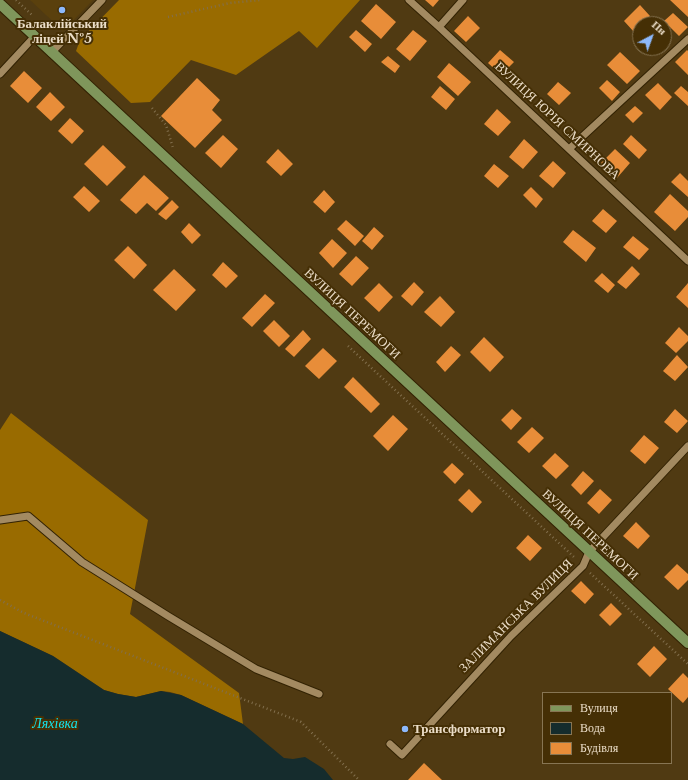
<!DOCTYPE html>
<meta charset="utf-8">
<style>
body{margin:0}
#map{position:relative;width:688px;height:780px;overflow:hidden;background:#503a12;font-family:"Libre Baskerville",serif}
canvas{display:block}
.legend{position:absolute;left:542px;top:692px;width:130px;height:72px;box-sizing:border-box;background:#452f05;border:1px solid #877553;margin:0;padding:5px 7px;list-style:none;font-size:12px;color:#ebddc8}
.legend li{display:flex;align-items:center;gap:8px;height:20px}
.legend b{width:20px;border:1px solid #877553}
.north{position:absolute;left:632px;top:16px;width:40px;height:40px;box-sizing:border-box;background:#452f05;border:1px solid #877553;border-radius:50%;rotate:41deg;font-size:11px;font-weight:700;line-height:16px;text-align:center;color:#ebddc8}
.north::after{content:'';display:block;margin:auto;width:14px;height:18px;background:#8db9fc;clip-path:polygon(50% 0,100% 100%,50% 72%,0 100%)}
</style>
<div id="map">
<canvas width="688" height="780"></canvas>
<ul class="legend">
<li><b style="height:5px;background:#7f965b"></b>Вулиця</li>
<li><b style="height:11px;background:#152c2d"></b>Вода</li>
<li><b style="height:11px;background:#e88d39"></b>Будівля</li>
</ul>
<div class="north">Пн</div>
</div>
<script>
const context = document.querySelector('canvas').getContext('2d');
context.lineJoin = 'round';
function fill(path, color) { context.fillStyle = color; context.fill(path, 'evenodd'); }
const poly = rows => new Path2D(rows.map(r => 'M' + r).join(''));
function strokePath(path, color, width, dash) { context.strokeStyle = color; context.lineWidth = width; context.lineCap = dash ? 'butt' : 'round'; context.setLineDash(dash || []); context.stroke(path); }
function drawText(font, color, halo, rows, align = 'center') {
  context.font = font + ' "Libre Baskerville",serif'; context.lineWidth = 4; context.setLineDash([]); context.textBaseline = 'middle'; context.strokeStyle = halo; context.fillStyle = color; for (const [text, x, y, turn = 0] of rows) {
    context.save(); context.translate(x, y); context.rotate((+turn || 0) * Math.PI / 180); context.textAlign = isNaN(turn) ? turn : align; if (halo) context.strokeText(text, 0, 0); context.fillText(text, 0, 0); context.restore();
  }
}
fill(poly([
 [30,0,93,0,63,31]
]), '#5a400d');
fill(poly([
 [119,0,360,0,317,48,299,31,236,75,191,60,150,102,131,103,76,51,80,40],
 [11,413,148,520,130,614,239,693,243,724,181,695,170,692,161,691,136,697,118,694,104,690,53,656,0,631,0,430]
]), '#996b00');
fill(poly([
 [0,631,53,656,104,690,118,694,136,697,161,691,181,695,243,724,284,758,293,759,305,757,324,769,333,780,0,780]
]), '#152c2d');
fill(poly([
 [425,0,439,0,433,7],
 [670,0,688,0,688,17],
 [376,4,396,22,381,39,361,21],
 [640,5,650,16,634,32,624,21],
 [673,13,688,27,679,36,664,21],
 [468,16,480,28,466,42,454,31],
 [356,30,372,44,365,52,349,37],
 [413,30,427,41,410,61,396,49],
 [500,50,514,62,501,75,488,63],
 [687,50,688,51,688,75,675,62],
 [620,52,640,71,627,84,607,65],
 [388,56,400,66,395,73,381,62],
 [449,63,471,82,458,96,437,77],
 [24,71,42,88,28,103,10,86],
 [197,78,220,100,212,110,222,120,195,148,161,116],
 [607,80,620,92,612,101,599,88],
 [558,82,571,93,559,105,547,94],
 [658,83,672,97,660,110,645,95],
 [440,86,455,99,446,110,431,97],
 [681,86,688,92,688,106,674,93],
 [50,92,65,107,51,121,36,107],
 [635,106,643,113,633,123,625,115],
 [497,109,511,122,498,136,484,124],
 [70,118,84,131,72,144,58,131],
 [223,135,238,149,221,168,205,153],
 [631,135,647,150,639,159,623,144],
 [524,139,538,152,523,169,509,157],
 [103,145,126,167,107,186,84,164],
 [278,149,293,164,281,176,266,162],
 [615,149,630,163,617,178,601,163],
 [553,161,566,173,553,188,539,176],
 [494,164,509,176,498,188,484,176],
 [680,173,688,181,688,197,671,182],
 [144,175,169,198,156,211,147,203,136,214,120,200],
 [84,186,100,201,89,212,73,197],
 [531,187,543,199,536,208,523,195],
 [324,190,335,202,325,213,313,202],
 [670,194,688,211,688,217,675,231,654,212],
 [172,200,179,207,166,220,158,214],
 [603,209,617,221,606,233,592,221],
 [346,220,364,236,355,246,337,229],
 [189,223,201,235,192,244,181,232],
 [374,227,384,236,372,250,362,241],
 [573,230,596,248,586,262,563,242],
 [633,236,649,249,639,260,623,247],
 [332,239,347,253,333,268,319,253],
 [128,246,147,265,134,279,114,260],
 [356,256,369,268,352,286,339,274],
 [223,262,238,276,226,288,212,275],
 [632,266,640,274,626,289,617,282],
 [174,269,196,290,176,311,153,290],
 [602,273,615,285,608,293,594,281],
 [414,282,424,292,412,306,401,296],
 [379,283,393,297,379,312,364,298],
 [688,283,688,308,676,297],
 [265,294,275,303,252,327,242,318],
 [440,296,455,312,441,327,424,312],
 [274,320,290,336,279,347,263,331],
 [679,327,688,336,688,341,676,353,665,343],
 [303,330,311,339,294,357,285,349],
 [484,337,504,357,490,372,470,352],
 [451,346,461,355,445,372,436,362],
 [323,348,337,361,319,379,305,366],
 [677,355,688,367,675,381,663,371],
 [353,377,380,404,371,413,344,387],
 [512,409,522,418,511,430,501,420],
 [675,409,688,421,677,433,664,422],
 [393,415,408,429,388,451,373,436],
 [532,427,544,438,529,453,517,442],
 [644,435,659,448,645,464,630,451],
 [555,453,569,466,556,479,542,466],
 [452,463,464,474,455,484,443,472],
 [583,471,594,481,581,495,571,485],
 [469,489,482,502,472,513,458,500],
 [600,489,612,500,599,514,587,503],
 [636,522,650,536,638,549,623,536],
 [528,535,542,548,530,561,516,548],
 [677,564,688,574,688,580,678,590,664,577],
 [581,581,594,594,585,604,571,591],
 [611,603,622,614,610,626,599,615],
 [654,646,667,659,650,677,637,664],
 [683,673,688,678,688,697,683,703,668,689],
 [424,763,442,780,408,780]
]), '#e88d39');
const minor = poly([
 [409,0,439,27,688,261],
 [439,27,463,0],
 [51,53,102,0],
 [0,74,34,37],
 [569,149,688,39],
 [0,520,28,516,82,562,168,616,256,669,319,694],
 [390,744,402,755,511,636,583,566,589,552,688,446]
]);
const major = poly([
 [0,4,688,643]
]);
strokePath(minor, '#322203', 9);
strokePath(major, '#322203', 12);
strokePath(poly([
 [16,0,33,16],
 [168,17,230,3,260,0],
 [152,108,166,125,173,148],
 [348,346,575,558],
 [590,573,688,664],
 [0,600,24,613,301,722,359,780]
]), '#826f4d', 2.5, [1, 3]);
strokePath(minor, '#a38a61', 7);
strokePath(major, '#7f965b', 10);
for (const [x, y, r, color] of [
 [62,10,4,"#8db9fc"],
 [405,729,4,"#8db9fc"]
]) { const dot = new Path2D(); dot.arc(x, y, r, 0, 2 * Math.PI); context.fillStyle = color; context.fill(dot); strokePath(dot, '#452f05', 1.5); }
drawText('bold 13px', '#ebddc8', '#452f05', [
 ["Балаклійський",62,24],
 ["ліцей №5",62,39],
 ["Трансформатор",413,729,"left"]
]);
drawText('13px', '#ebddc8', '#452f05', [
 ["ВУЛИЦЯ ЮРІЯ СМИРНОВА",557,121,43],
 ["ВУЛИЦЯ ПЕРЕМОГИ",352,314,43],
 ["ВУЛИЦЯ ПЕРЕМОГИ",590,535,43],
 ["ЗАЛИМАНСЬКА ВУЛИЦЯ",516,616,-45]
]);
drawText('italic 14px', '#12e4ec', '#452f05', [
 ["Ляхівка",55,724]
]);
</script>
